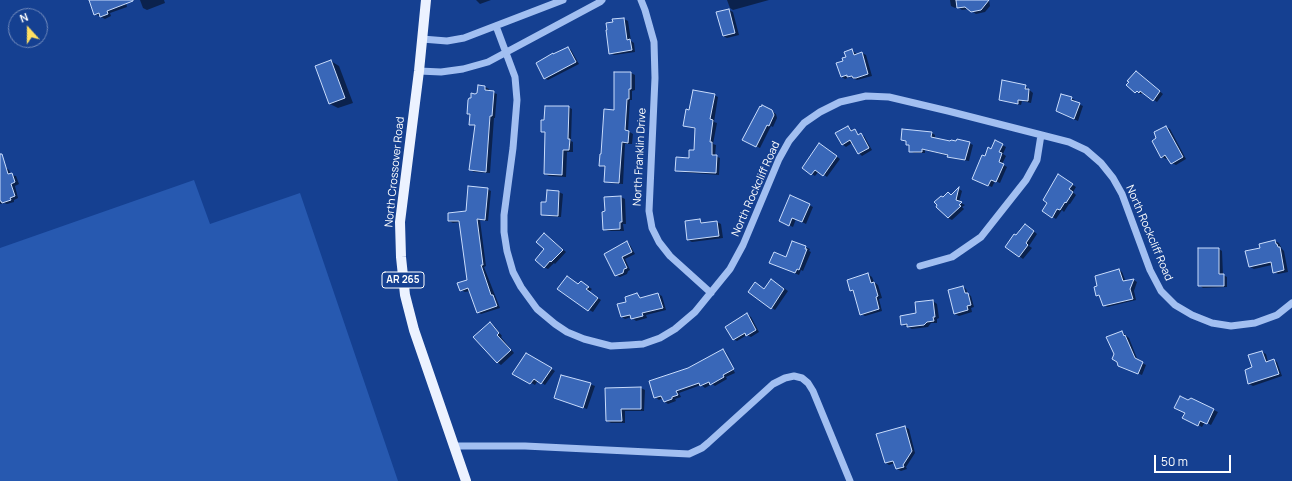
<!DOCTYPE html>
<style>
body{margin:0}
#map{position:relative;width:1292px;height:481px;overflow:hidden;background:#154091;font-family:Manrope,sans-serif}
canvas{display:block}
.north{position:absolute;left:8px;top:8px;width:40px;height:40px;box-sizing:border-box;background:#154091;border:1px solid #738cbd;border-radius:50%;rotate:339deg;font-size:11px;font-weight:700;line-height:16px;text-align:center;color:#fff}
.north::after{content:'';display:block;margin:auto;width:14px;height:18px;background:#ffdf62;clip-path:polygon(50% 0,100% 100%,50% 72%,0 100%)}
.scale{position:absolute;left:1154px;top:455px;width:77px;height:18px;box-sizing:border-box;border:2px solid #fff;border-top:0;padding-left:5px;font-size:12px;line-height:14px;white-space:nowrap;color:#fff;-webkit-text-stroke:3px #154091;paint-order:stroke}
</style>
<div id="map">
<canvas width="1292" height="481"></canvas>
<div class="north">N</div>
<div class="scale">50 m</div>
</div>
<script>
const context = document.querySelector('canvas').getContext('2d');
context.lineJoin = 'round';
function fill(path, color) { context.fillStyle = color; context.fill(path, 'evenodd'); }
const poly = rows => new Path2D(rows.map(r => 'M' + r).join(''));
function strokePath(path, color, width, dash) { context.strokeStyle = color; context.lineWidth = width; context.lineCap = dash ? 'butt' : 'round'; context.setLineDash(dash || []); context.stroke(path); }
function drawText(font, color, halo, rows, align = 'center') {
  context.font = font + ' Manrope,sans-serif'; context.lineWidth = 3; context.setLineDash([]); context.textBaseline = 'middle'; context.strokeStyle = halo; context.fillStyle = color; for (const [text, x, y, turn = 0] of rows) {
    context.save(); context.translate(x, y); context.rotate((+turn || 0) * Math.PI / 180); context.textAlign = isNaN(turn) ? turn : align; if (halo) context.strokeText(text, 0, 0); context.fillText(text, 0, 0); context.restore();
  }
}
fill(poly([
 [194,180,210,224,300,193,398,481,0,481,0,248]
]), '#2759b0');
fill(poly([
 [90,0,125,0,127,7,110,13,111,16,105,19,95,14],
 [140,0,164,0,165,3,147,10,143,8],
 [476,0,491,0,480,4],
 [727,0,769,0,733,10,730,8],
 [950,0,989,0,990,6,985,12,976,14,969,9,962,10,957,7,955,8,951,6],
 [729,10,733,12,739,35,727,38,723,36],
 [624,19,628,21,631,41,634,43,635,52,614,55,610,53],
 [568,48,571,50,579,64,548,80,544,78,554,55],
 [852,51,856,53,857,55,862,53,866,55,872,76,857,80,850,77,845,79,842,77,844,62],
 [331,61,339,66,353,103,338,108,330,104,316,67],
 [631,73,635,75,635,90,632,91,632,100,630,100,628,131,633,134,632,144,625,144,623,184,608,183,605,181,605,167,600,165,615,111],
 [1140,74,1163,94,1157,102,1144,93,1140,94,1128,85],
 [478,86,485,87,489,89,489,91,497,94,495,118,494,118,490,173,474,172,470,170,476,126,470,124,471,115,468,114,471,99,478,93],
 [1025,86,1033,93,1031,103,1022,101,1021,105,1004,101,1000,99],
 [714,95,718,97,714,122,717,123,713,144,716,145,715,156,720,158,719,175,680,172,676,170,690,159,695,152,696,129,688,127,684,125,690,111],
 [1071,98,1075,100,1074,102,1083,106,1078,121,1061,113],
 [762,106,776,114,777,118,773,127,771,126,760,148,744,140],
 [568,107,572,109,571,141,573,142,573,152,567,152,566,177,549,176,545,174,545,133,542,131,545,121],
 [848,127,853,131,855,130,859,135,864,136,872,150,862,156,859,153,852,143,846,147,842,144],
 [1166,127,1170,129,1186,159,1176,165,1172,163,1168,158,1166,159,1162,157],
 [932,133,935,135,935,139,951,143,969,143,973,145,969,161,952,158,949,156,925,150,925,153,914,153,910,151,910,146,907,144,907,142,902,140],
 [1002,145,1006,147,1003,154,1006,156,1002,164,1007,167,1000,183,995,181,992,187,977,181,985,157],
 [823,146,840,159,827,177,819,171,815,176,812,174],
 [6,168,9,170,11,175,16,176,19,184,15,186,18,198,14,200,14,202,7,204,4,203,0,204,0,169],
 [1059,176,1076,187,1073,192,1076,195,1070,204,1069,204,1064,212,1062,210,1056,219,1043,211,1049,202],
 [487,189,491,191,488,221,480,220,486,266,484,267,500,308,481,314,477,312,470,291,465,292,461,290,468,281,460,222,453,223,449,221,467,212],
 [959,189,962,191,959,202,965,205,962,207,964,209,952,220,948,218,948,193,952,195],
 [559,192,563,194,561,217,546,216,542,214,547,203],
 [791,196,813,207,806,224,796,219,793,227,784,223],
 [621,197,625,199,626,224,623,224,624,231,608,231,604,229],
 [700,220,704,224,717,222,721,224,723,238,692,242,688,240],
 [1029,227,1037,234,1029,246,1032,248,1023,259,1007,247,1016,236],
 [545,234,566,252,555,264,554,263,548,269,544,267,546,249],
 [1275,241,1279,243,1282,249,1284,251,1288,272,1278,274,1274,272,1272,265,1254,269,1250,267,1246,252,1261,248],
 [627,242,630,245,635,254,625,259,630,270,628,271,627,274,620,277,616,275],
 [793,242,810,249,809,251,811,252,803,271,801,270,799,275,774,264,786,258],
 [1219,249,1222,251,1223,275,1227,277,1227,287,1203,288,1199,285],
 [1119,270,1122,272,1126,282,1134,280,1137,282,1134,291,1136,300,1107,307,1104,305,1101,297,1097,295],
 [868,274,872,277,874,282,878,285,882,298,879,299,882,311,865,316,861,314,854,292,851,290],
 [775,282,788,291,775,310,749,292,764,290],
 [584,284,592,289,589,292,601,300,593,312,589,310,579,285],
 [963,287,966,289,968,294,971,296,974,307,971,308,972,312,959,316,955,314],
 [658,294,662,296,666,310,646,315,647,318,636,321,631,317,625,319,622,317,637,295,642,298],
 [933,301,937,304,939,318,937,319,937,323,931,323,928,327,912,329,902,324],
 [747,314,751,317,759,332,751,337,747,335,737,341,733,339],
 [490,324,494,326,502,336,501,337,514,353,501,365,497,362],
 [1122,332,1129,338,1138,361,1146,365,1142,375,1123,367],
 [723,350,727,353,737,371,726,352,724,352,735,373,726,377,727,379,715,386,712,384,705,388,701,385,679,393,681,397,675,399,676,401,668,404,665,402,663,398,659,400,655,397,689,369],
 [1262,352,1266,354,1268,362,1274,360,1277,362,1282,376,1253,386,1249,384,1246,371,1254,368],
 [526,354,555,371,545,385,538,380,535,385,514,373],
 [581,381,595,386,587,409,555,398],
 [641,388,645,390,644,411,625,411,625,423,611,423,607,421],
 [1191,399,1218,412,1211,425,1205,422,1202,427,1183,417,1188,402],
 [905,427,909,429,915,453,906,467,907,469,901,471,897,469,895,463,889,465,885,462,877,435]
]), '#0007');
const building = poly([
 [89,0,133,0,133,1,107,11,108,14,100,17,99,13,94,15,89,0],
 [956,0,989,0,981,10,971,12,965,7,957,8,956,0],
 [729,9,735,33,723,36,716,12,729,9],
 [624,18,627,40,630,39,632,50,609,54,606,30,607,30,606,23,613,22,612,19,624,18],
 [568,47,576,62,544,79,536,63,553,53,553,54,568,47],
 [852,49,854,55,862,52,868,74,856,78,853,78,852,76,847,77,847,75,841,77,836,63,843,61,842,58,846,57,844,52,852,49],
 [331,60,345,98,329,104,315,66,331,60],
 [1136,71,1160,91,1153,101,1140,91,1139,93,1137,91,1135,93,1126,85,1129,82,1127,81,1136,71],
 [614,72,631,72,631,89,629,89,629,99,627,99,625,130,629,131,628,143,622,142,619,183,604,182,605,166,599,166,600,154,601,154,604,109,614,110,614,72],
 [1002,80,1026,85,1025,89,1029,89,1028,101,1018,100,1018,104,999,100,1002,80],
 [478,85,485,86,485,90,494,91,492,116,490,116,486,172,469,170,475,125,469,125,470,114,467,114,468,100,469,98,471,98,471,93,475,94,477,93,478,85],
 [693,90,715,94,710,119,713,120,710,142,712,142,712,155,717,155,716,173,675,171,676,157,689,158,689,150,694,150,695,128,683,126,686,109,689,110,693,90],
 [1061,94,1072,97,1071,100,1080,103,1074,119,1056,111,1061,94],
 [762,105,772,110,774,115,769,126,767,125,756,147,742,140,760,106,761,107,762,105],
 [545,106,569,106,568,139,570,139,569,150,563,150,562,175,544,174,545,132,541,132,541,120,544,120,545,106],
 [848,126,851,131,855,129,858,135,861,133,869,148,858,154,850,140,842,145,835,133,848,126],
 [1166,126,1183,157,1171,164,1165,155,1161,158,1152,141,1156,138,1154,132,1166,126],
 [902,129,932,132,931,137,950,141,951,140,956,141,957,139,970,142,965,160,947,157,948,155,922,149,922,152,909,152,909,145,906,145,906,141,901,140,902,129],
 [995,140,1003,144,999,152,1002,153,999,162,1004,164,996,182,991,180,988,186,972,179,982,155,985,156,988,147,991,149,995,140],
 [819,143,837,156,823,176,815,170,811,175,802,168,819,143],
 [0,154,2,154,8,174,12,173,15,182,11,184,15,196,10,198,11,200,2,203,1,201,0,201,0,154],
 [1058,174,1073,184,1069,189,1073,192,1066,203,1065,202,1060,210,1057,209,1052,218,1042,211,1047,203,1043,200,1058,174],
 [468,186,488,188,485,220,477,219,483,265,481,265,491,295,493,295,497,306,477,313,468,288,460,291,457,283,467,280,459,221,448,221,448,213,466,211,468,186],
 [959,187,956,200,962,202,959,205,961,206,948,218,936,207,937,205,934,202,941,196,943,197,948,192,951,195,959,187],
 [547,190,559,191,558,216,541,215,541,202,546,202,547,190],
 [790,195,810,204,802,222,792,218,789,226,779,221,790,195],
 [621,196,622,222,620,222,620,229,603,230,602,212,605,211,604,197,621,196],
 [700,219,701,223,717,221,719,236,687,240,685,221,700,219],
 [1025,224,1034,231,1026,243,1028,245,1019,257,1005,247,1014,234,1016,235,1025,224],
 [544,233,563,250,551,262,550,261,544,268,535,260,544,249,536,242,544,233],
 [1275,240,1276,244,1277,244,1278,247,1280,247,1284,270,1273,273,1271,262,1249,267,1245,251,1260,248,1259,244,1275,240],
 [627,241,632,252,622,257,627,268,624,269,623,273,615,276,604,254,627,241],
 [792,241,806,246,805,249,807,249,799,270,797,269,795,273,769,263,774,252,786,257,792,241],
 [1198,248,1219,248,1219,274,1224,274,1224,286,1198,286,1198,248],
 [1119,269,1123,281,1134,279,1130,289,1133,299,1103,306,1099,295,1096,296,1094,287,1097,286,1095,276,1119,269],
 [868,273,871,283,874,282,878,296,876,297,879,309,860,315,853,290,850,291,847,280,868,273],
 [567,276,578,284,581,281,589,287,586,289,598,298,588,311,557,289,567,276],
 [771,279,784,289,771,309,748,292,755,282,764,289,771,279],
 [963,286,965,293,968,293,971,305,967,306,968,310,954,314,948,290,963,286],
 [637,293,640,298,658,293,663,308,642,313,643,316,631,319,630,315,621,317,617,304,626,302,625,297,637,293],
 [933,300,935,317,933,317,934,321,927,322,924,325,907,327,907,324,901,325,900,316,916,313,915,302,933,300],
 [747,313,756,330,746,336,745,333,733,340,725,327,747,313],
 [490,322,499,333,497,335,511,350,497,363,473,337,490,322],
 [1122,331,1124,336,1125,335,1135,358,1143,362,1138,374,1118,366,1117,362,1112,359,1114,354,1106,337,1122,331],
 [723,349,734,369,723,375,724,377,710,385,709,382,700,386,699,383,676,391,678,395,672,397,672,399,664,402,661,396,654,398,649,381,688,368,723,349],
 [1262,351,1266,362,1274,359,1279,374,1248,384,1245,370,1252,367,1248,355,1262,351],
 [526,353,552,368,541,384,534,379,530,384,512,374,526,353],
 [561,375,591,383,583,408,554,398,561,375],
 [641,387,641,409,621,409,622,421,606,421,605,388,641,387],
 [1180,396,1188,400,1191,398,1214,409,1207,424,1200,421,1198,426,1182,418,1185,413,1174,408,1180,396],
 [905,426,912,451,903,465,904,467,896,469,893,461,885,463,876,434,905,426]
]);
fill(building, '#3967b8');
strokePath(building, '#c9dcfc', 1);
strokePath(poly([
 [641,0,645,10,654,42,655,78,649,211,652,228,659,242,670,256,711,293],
 [496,26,515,77,517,100,513,148,504,215,504,232,507,251,513,272,521,287,537,309,555,324,567,332,584,339,611,346,629,345,643,344,660,338,675,329,695,312,730,269,743,245,779,159,789,141,804,123,820,112,840,102,866,96,889,97,948,111,1069,142,1086,150,1101,163,1113,178,1122,194,1150,270,1161,291,1175,305,1192,315,1212,323,1231,326,1255,323,1277,315,1292,303],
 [422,39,447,41,464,38,563,0],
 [419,71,441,72,463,69,488,62,600,2,602,0],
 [920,266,952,257,981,237,1026,180,1037,160,1041,135],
 [454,446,525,446,689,454,702,448,708,443,773,384,785,378,794,376,802,378,808,383,813,391,850,481]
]), '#a2bff1', 7);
strokePath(poly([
 [426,0,419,71,400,222,401,257,405,295,414,330,466,481]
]), '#ecf2ff', 10);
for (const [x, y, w] of [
 [403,280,42]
]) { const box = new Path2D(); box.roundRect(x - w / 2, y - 8, w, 16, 3); context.fillStyle = '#154091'; context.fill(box); strokePath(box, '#fff', 1); }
drawText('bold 10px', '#fff', null, [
 ["AR 265",403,280]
]);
drawText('11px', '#fff', '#154091', [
 ["North Franklin Drive",640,157,-87],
 ["North Crossover Road",395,172,-84],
 ["North Rockcliff Road",756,189,-66],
 ["North Rockcliff Road",1149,233,67]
]);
</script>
